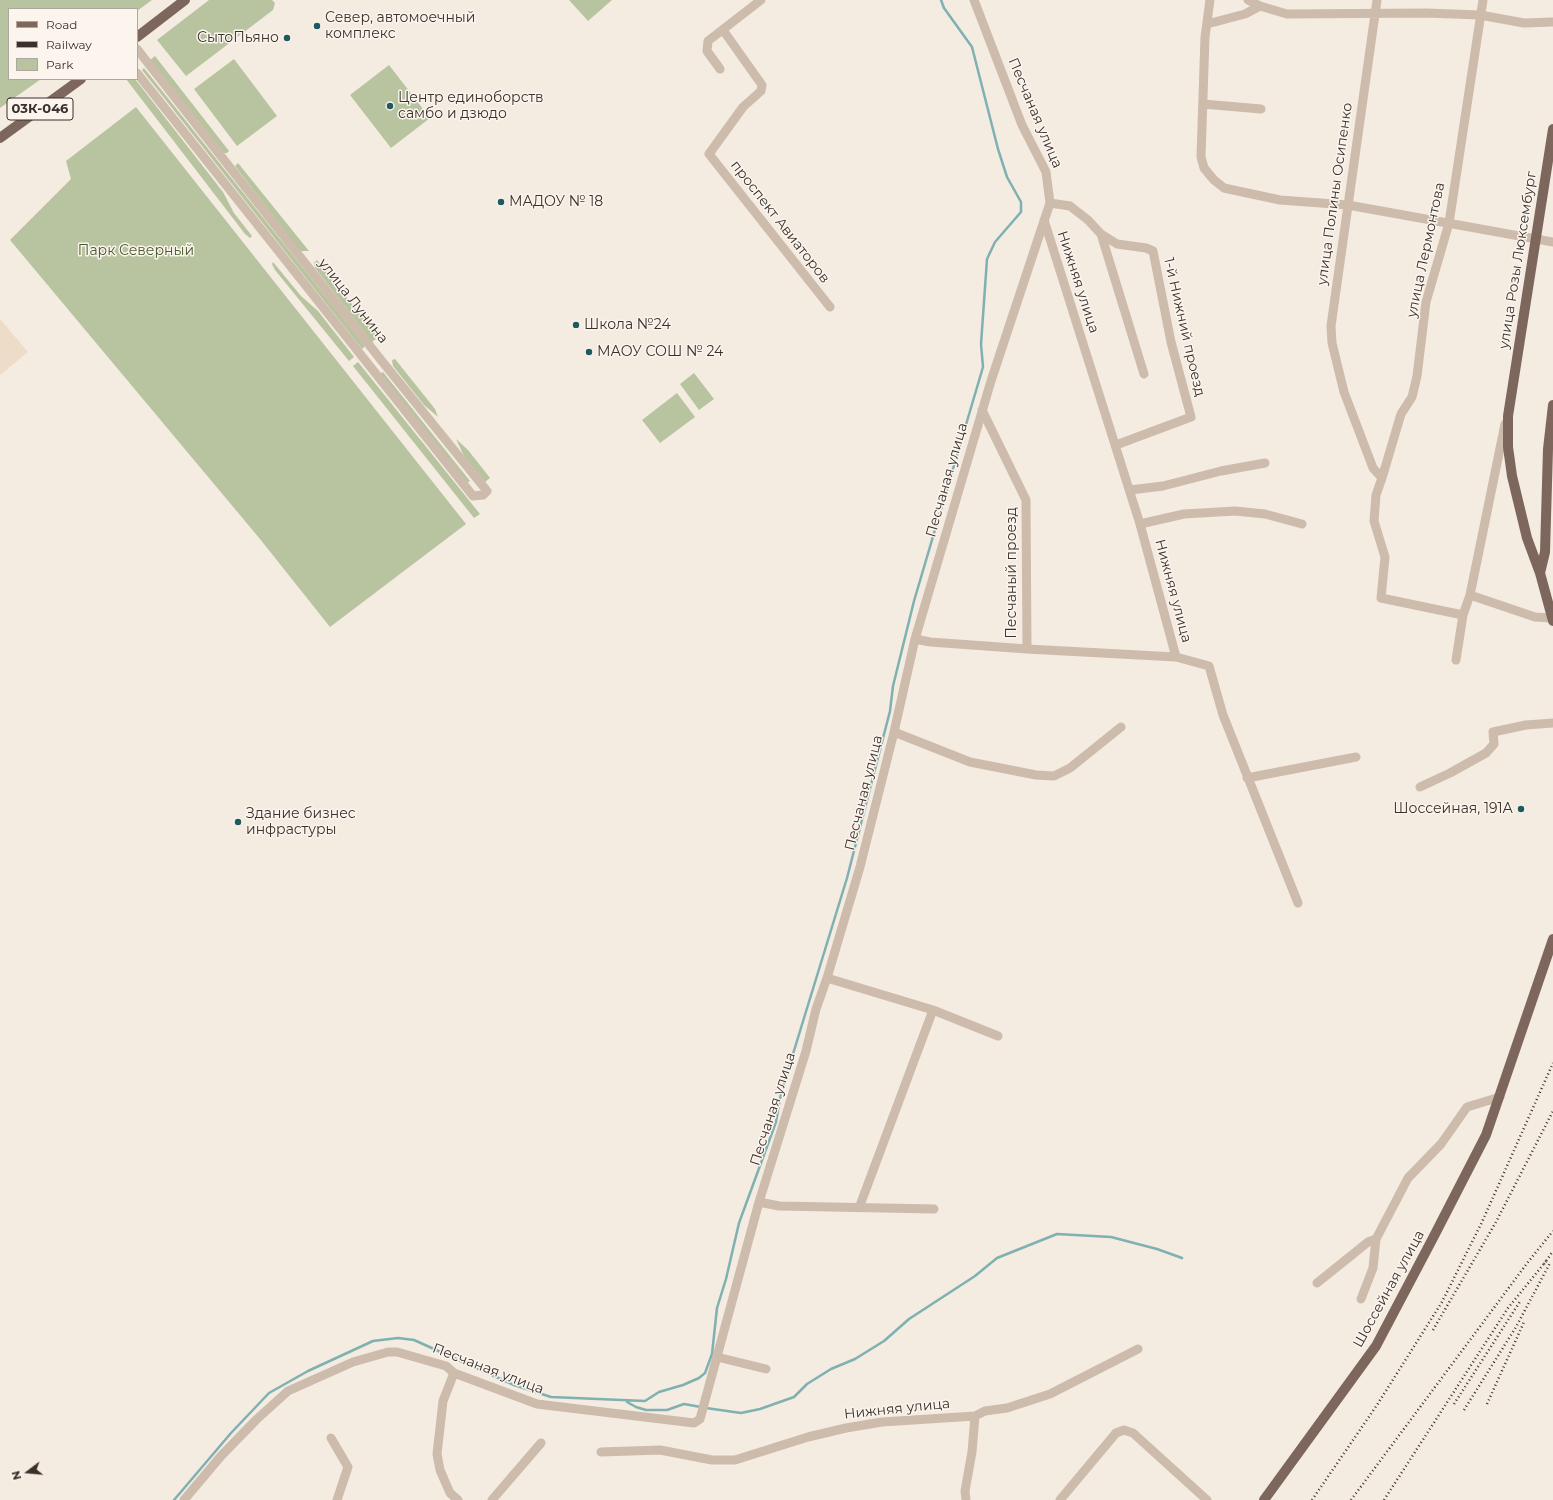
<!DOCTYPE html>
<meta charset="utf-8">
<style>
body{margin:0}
#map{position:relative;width:1553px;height:1500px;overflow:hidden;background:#f4ebe1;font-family:Montserrat,sans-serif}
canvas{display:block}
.legend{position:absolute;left:8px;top:8px;width:130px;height:72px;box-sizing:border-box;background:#fbf5ee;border:1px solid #aea6a0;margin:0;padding:5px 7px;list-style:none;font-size:12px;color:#3b302b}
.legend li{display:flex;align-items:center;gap:8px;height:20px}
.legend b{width:20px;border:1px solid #aea6a0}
.north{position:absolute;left:8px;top:1452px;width:40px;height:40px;-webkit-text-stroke:3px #fbf5ee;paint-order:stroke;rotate:254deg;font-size:11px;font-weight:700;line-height:16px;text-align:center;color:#3b302b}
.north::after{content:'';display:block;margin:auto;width:14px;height:18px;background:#3b302b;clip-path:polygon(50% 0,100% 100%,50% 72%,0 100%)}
</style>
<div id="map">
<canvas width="1553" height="1500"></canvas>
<ul class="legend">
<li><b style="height:5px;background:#7d675c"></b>Road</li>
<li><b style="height:5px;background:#3b302b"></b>Railway</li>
<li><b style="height:11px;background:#b8c4a0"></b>Park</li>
</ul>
<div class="north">N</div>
</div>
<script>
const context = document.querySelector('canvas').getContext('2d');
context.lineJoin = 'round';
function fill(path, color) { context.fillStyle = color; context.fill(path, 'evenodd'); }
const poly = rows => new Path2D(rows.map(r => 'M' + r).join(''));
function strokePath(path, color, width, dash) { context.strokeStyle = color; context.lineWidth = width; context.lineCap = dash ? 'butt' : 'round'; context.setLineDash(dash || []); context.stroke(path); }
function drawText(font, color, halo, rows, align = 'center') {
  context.font = font + ' Montserrat,sans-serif'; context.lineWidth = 3; context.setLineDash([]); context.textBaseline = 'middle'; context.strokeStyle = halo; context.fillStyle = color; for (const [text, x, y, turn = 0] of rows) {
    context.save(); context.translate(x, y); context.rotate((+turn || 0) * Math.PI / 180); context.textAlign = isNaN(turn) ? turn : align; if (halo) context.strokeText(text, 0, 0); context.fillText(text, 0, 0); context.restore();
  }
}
fill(poly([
 [0,0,152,0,137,11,137,9,9,9,9,79,41,79,0,108],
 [209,0,272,0,275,3,273,10,186,76,157,40],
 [569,0,612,0,588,21],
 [155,56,229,151,227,153,224,153,150,60],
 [234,59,277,116,237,146,194,89],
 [389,65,430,118,391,148,350,95],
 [144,68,365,346,362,349,142,70],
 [126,79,135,79,223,192,234,213,252,236,250,238,245,234],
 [136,107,466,524,330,627,260,539,10,240,71,179,66,161],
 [238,163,309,251,300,251,235,166],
 [317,260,378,337,372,342,315,268,314,263],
 [273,262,301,296,318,311,354,357,349,361,275,270,272,264],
 [395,359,435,409,438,417,424,405,393,366,392,360],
 [358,362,480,514,474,518,353,366],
 [383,372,470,481,467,483,380,374],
 [694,373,714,399,699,410,680,384],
 [677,393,695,417,660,443,642,420],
 [456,439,468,450,490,478,485,482,464,456]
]), '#b8c4a0');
fill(poly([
 [0,319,28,352,0,375]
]), '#ecdcc8');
strokePath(poly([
 [627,1402,636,1407,646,1410,667,1410,684,1404,701,1407],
 [706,1408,741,1413,760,1409,794,1397,807,1384,831,1369,855,1359,884,1341,909,1319,975,1276,997,1258,1057,1234,1111,1237,1157,1249,1182,1258],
 [174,1500,231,1433,269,1393,308,1371,373,1341,398,1338,414,1340,514,1385,551,1397,645,1401,659,1392,683,1385,699,1378,705,1373,712,1354,717,1308,726,1279,739,1223,776,1122,781,1093,847,878,890,711,893,686,914,601,983,367,981,344,987,259,995,242,1021,212,1021,202,1007,177,998,149,972,47,944,8,941,0]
]), '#7fb0b2', 2.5);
strokePath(poly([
 [1210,0,1205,37,1201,157,1204,168,1214,180,1224,188,1280,200,1348,205,1553,242],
 [1248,0,1260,6,1287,14,1426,13,1480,15,1524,23,1553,22],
 [1377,0,1331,326,1332,343,1344,392,1373,468,1382,478,1376,495,1374,521,1385,557,1381,598,1463,615,1470,595,1535,617,1552,618],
 [1207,24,1245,14,1260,6],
 [723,30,762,85,761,91,743,107,709,154,830,307],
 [137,49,381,360,487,491,483,495,473,496,137,73],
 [720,69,707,51,708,41,761,0],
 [1203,104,1261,109],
 [1050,203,1070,206,1088,220,1101,234,1144,374],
 [1044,220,1140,524,1176,657,1209,666,1223,715,1298,903],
 [1101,234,1117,244,1146,248,1153,251,1171,342,1191,417,1116,445],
 [982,410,1026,500,1027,649],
 [1382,478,1401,414,1412,397,1417,376,1426,302,1449,223,1483,0],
 [1130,490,1163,486,1221,471,1265,463],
 [1140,524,1184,514,1235,511,1265,514,1302,524],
 [1470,595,1505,424],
 [915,639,930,642,1027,649,1176,657],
 [1456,660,1463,615],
 [894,732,970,762,1036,775,1054,776,1070,768,1121,727],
 [1247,778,1356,757],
 [1420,787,1450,773,1486,753,1494,744,1493,732,1526,725,1553,723],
 [827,978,933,1010,998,1036],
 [759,1202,779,1206,934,1209],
 [859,1208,933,1010],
 [1317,1283,1368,1242,1376,1239],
 [1361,1299,1373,1268,1376,1239,1408,1178,1441,1144,1467,1107,1500,1097],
 [717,1357,766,1369],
 [454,1373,443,1401,437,1454,440,1470,450,1493,458,1500],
 [331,1438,348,1467,337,1500],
 [601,1452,660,1450,712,1460,735,1460,808,1437,846,1428,882,1422,975,1416,985,1411,1007,1408,1050,1394,1138,1349],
 [184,1500,221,1456,257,1419,288,1391,353,1362,388,1352,397,1352,446,1366,454,1373,537,1404,694,1423,700,1419,759,1202,806,1051,816,1009,827,978,860,867,894,732,915,639,991,381,1050,203,1046,172,1022,125,974,0],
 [492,1500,541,1443],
 [966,1500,965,1491,972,1452,975,1416],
 [1060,1500,1116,1433,1124,1430,1133,1433,1207,1500]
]), '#cdbbac', 9);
strokePath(poly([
 [137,37,185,0],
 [1553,129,1508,416,1508,447,1512,476,1527,538,1540,573,1553,621],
 [0,138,81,79],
 [1540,573,1545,552,1548,449,1553,405],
 [1264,1500,1376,1346,1433,1238,1486,1135,1553,939]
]), '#7d675c', 10);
strokePath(poly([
 [1544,1264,1553,1251],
 [1433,1330,1496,1222,1553,1111],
 [1454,1404,1521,1300],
 [1487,1404,1524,1322],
 [1464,1410,1516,1327,1550,1263],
 [1312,1500,1377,1405,1442,1302,1482,1222,1553,1063],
 [1351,1500,1528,1262,1553,1231],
 [1384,1500,1508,1308,1547,1260]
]), '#3b302b', 2.5, [1, 3]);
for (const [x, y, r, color] of [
 [317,26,4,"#1f5a5e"],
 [287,38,4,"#1f5a5e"],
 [390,106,4,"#1f5a5e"],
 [501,202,4,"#1f5a5e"],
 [576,325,4,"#1f5a5e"],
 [589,352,4,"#1f5a5e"],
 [1521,809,4,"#1f5a5e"],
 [238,822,4,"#1f5a5e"]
]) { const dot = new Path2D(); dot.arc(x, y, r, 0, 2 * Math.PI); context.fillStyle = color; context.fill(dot); strokePath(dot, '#fbf5ee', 1.5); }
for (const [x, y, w] of [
 [40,109,66]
]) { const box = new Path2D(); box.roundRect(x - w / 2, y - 11, w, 22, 3); context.fillStyle = '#fbf5ee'; context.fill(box); strokePath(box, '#3b302b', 1); }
drawText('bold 13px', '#3b302b', null, [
 ["03К-046",40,109]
]);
drawText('14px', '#3b302b', '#fbf5ee', [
 ["Север, автомоечный",325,18],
 ["комплекс",325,34],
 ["СытоПьяно",279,38,"right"],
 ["Центр единоборств",398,98],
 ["самбо и дзюдо",398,114],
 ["МАДОУ № 18",509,202],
 ["Школа №24",584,325],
 ["МАОУ СОШ № 24",597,352],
 ["Шоссейная, 191А",1513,809,"right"],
 ["Здание бизнес",246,814],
 ["инфрастуры",246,830]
], 'left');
drawText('14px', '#3b302b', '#fbf5ee', [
 ["Песчаная улица",1035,113,67],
 ["улица Полины Осипенко",1335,194,-82],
 ["проспект Авиаторов",780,222,52],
 ["улица Лермонтова",1426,250,-78],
 ["улица Розы Люксембург",1518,260,-81],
 ["Нижняя улица",1078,282,72],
 ["улица Лунина",353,301,52],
 ["1-й Нижний проезд",1184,327,77],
 ["Песчаная улица",947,480,-74],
 ["Песчаный проезд",1012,573,-90],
 ["Нижняя улица",1173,591,75],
 ["Песчаная улица",864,793,-76],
 ["Песчаная улица",773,1109,-72],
 ["Шоссейная улица",1389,1289,-61],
 ["Песчаная улица",488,1369,21],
 ["Нижняя улица",897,1409,-6]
]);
drawText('14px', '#4a5a2e', '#fbf5ee', [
 ["Парк Северный",136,251]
]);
</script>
